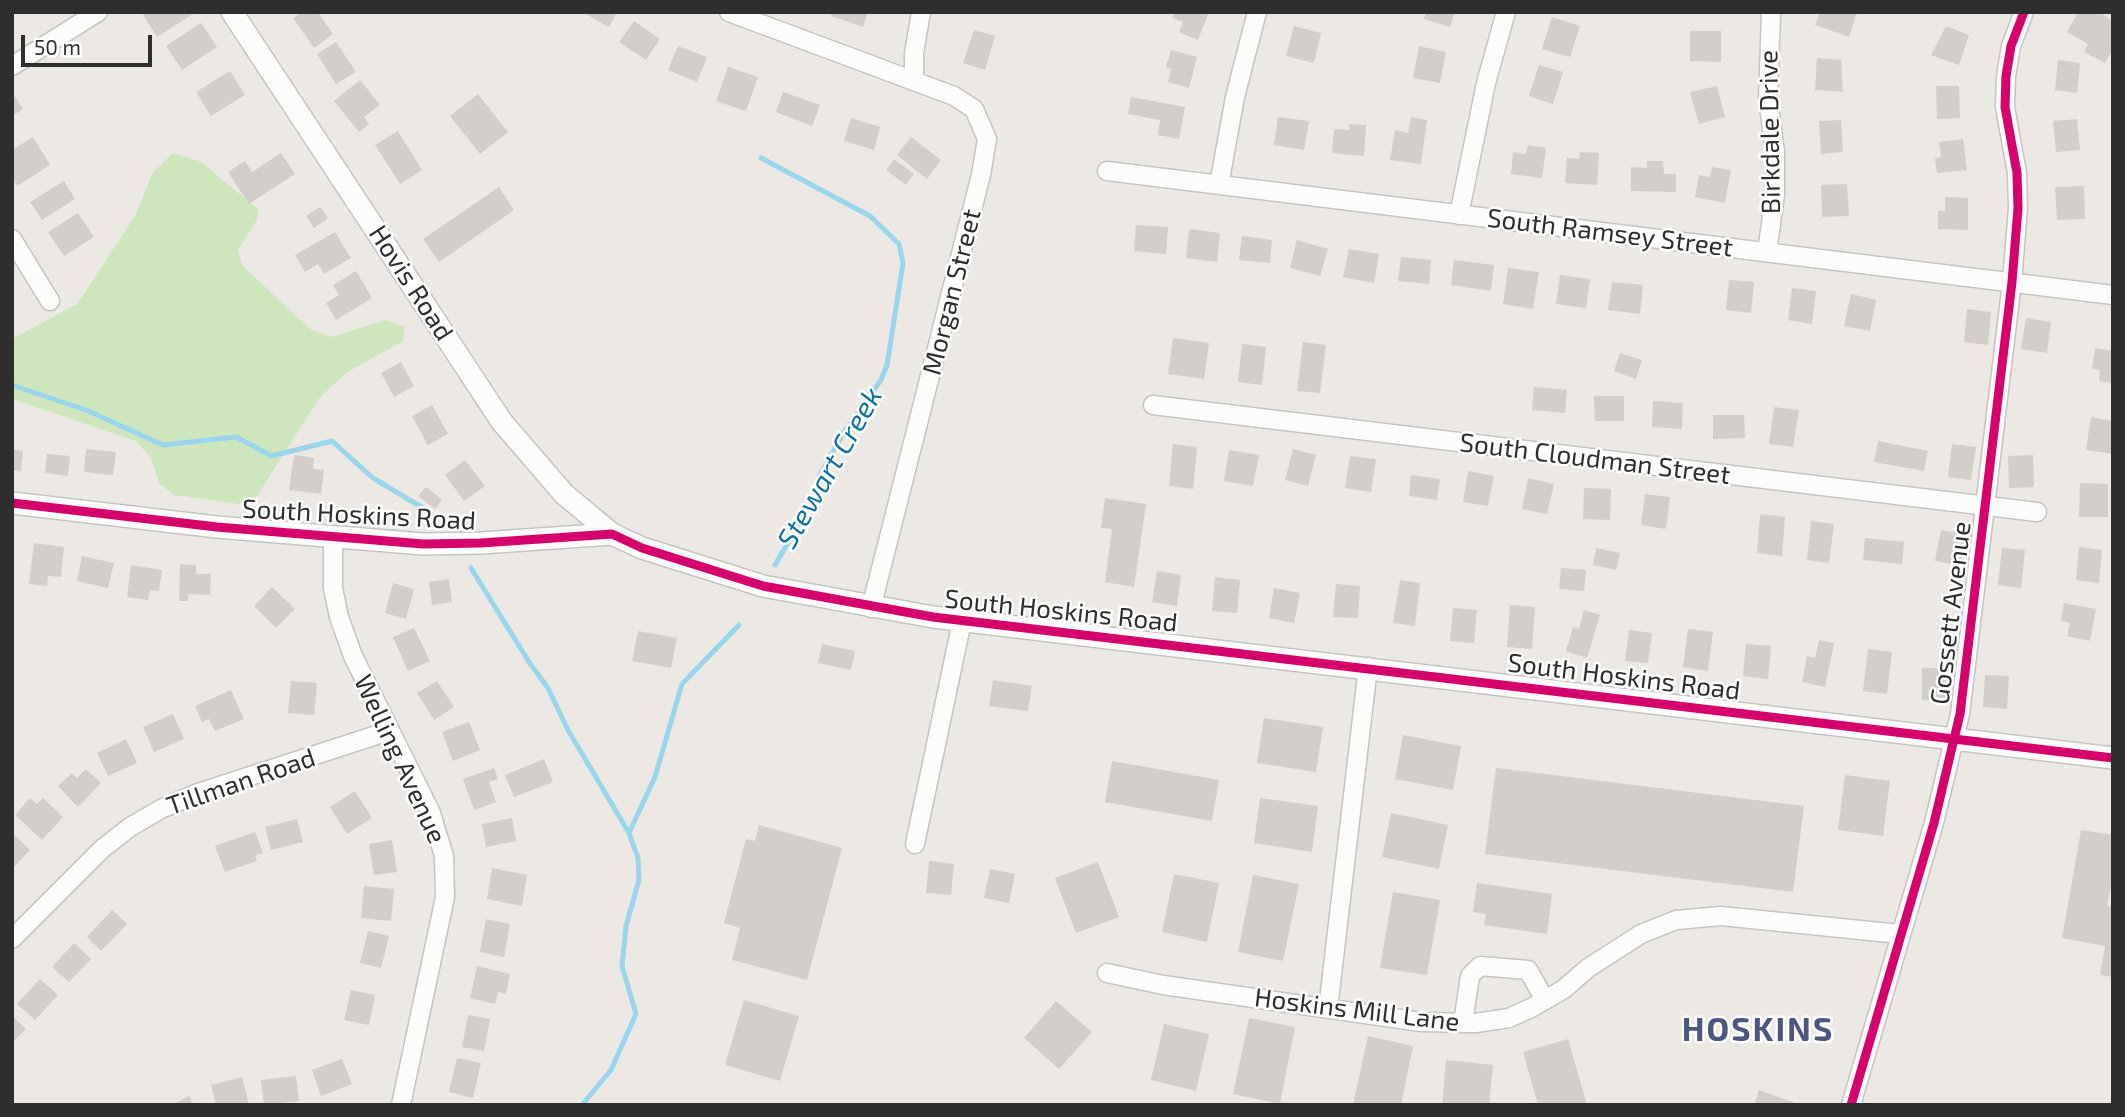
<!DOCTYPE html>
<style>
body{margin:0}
#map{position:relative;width:2125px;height:1117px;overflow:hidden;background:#ece8e4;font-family:"Exo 2",sans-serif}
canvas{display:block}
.frame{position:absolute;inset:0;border:14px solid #2e2e2e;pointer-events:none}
.scale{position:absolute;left:21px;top:35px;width:131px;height:32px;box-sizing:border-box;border:4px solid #2e2e2e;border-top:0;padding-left:9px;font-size:21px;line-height:24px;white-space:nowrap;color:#2e2e2e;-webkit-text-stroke:5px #fff;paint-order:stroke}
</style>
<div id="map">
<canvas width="2125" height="1117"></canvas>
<div class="frame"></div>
<div class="scale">50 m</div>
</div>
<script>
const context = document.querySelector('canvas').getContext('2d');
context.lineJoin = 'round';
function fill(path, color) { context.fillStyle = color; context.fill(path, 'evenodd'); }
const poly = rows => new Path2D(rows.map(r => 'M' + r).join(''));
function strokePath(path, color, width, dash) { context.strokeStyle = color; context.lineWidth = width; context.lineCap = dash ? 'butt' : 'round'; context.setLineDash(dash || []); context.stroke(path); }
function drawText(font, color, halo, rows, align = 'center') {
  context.font = font + ' "Exo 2",sans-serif'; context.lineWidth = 5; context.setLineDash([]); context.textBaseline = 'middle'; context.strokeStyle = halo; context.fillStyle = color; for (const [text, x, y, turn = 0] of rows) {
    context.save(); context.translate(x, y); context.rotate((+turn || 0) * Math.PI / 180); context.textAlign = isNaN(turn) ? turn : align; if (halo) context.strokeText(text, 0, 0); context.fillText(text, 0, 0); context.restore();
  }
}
fill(poly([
 [173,153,201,162,258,209,257,220,238,250,242,265,310,329,331,337,386,320,405,327,403,341,346,373,320,397,257,496,246,505,174,495,159,483,151,458,136,441,12,399,12,339,77,304,135,216,153,172]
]), '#cee6be');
strokePath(poly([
 [761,158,870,216,899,244,903,263,887,365,881,380,844,432,820,475,814,498,775,565],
 [12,385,86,410,163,445,236,437,272,456,332,441,373,478,423,508],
 [471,568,529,662,548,688,568,730,629,833,638,858,639,880,626,926,622,966,636,1014,611,1070,582,1105],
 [629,833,655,777,682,684,739,625]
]), '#99d6ec', 5);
fill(poly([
 [148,12,196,12,157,37,143,15],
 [302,12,318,12,333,34,314,48,293,18],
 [582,12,617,12,609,27],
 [832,12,868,12,863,27,831,16],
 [1175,12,1209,12,1198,40,1179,32,1183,22,1172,18],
 [1426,12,1455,12,1450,27,1424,19],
 [1820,12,1857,12,1849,37,1815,25],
 [2078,12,2099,12,2113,21,2113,49,2105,63,2084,52,2088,44,2067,32],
 [1552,17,1580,26,1570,57,1542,49],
 [634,21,660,39,646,60,619,42],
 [201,23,217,47,182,70,166,46],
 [1294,26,1321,33,1314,63,1286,56],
 [1946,26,1969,35,1959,65,1931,55],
 [974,30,995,36,985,70,963,63],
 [1690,31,1721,31,1721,62,1690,61],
 [336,42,356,72,336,84,317,54],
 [678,46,707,57,697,82,668,70],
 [1419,46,1446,52,1440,83,1413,78],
 [1171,50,1197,57,1189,88,1168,82,1171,69,1166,67],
 [1817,58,1841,60,1843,92,1815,90],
 [2058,60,2080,63,2077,93,2055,90],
 [1539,65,1563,72,1553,104,1529,96],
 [728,67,758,77,746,111,716,101],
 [230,71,245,95,211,116,196,92],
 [360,80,380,105,364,117,369,124,359,132,334,101],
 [1717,86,1725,117,1699,124,1690,92],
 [1936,86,1959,86,1960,118,1937,119],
 [12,92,23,109,12,116],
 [783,92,820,105,812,126,776,112],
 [478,94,508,132,480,154,450,116],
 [1131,97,1185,107,1179,139,1158,135,1160,120,1128,114],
 [1278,117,1309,121,1304,150,1274,145],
 [1411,117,1427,120,1421,164,1390,160,1395,130,1408,133],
 [851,118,880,127,874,150,844,141],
 [2077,119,2080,150,2056,152,2053,121],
 [1841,120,1843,152,1821,154,1819,121],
 [1349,124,1366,125,1364,156,1332,153,1334,129,1349,130],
 [398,131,422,170,400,184,375,145],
 [33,137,50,165,17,186,12,178,12,150],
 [911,137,941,160,927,179,897,155],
 [1963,139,1967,170,1937,173,1935,158,1941,157,1939,142],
 [1528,145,1546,148,1542,178,1511,174,1513,152,1526,154],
 [1580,152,1599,153,1597,185,1565,183,1567,158,1579,159],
 [281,153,295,174,249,204,228,172,245,161,252,172],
 [894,159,914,174,906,185,886,170],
 [1647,161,1663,161,1664,174,1676,174,1676,192,1631,191,1631,167,1647,168],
 [1712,167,1731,170,1725,203,1695,197,1699,175,1710,177],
 [64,181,75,199,42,220,30,202],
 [1847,184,1849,216,1822,217,1821,185],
 [2084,186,2085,219,2057,220,2055,187],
 [499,187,514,210,439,262,423,239],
 [1945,197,1968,198,1968,230,1938,229,1938,211,1945,211],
 [320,207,328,218,314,228,306,216],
 [78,213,94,237,64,256,48,232],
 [1136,225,1168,227,1166,254,1134,251],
 [1189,229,1220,233,1217,262,1186,258],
 [335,232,351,258,324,274,318,264,305,272,295,255],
 [1242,236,1272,240,1270,263,1239,260],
 [1297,240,1328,249,1320,276,1290,268],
 [1349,249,1379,254,1374,283,1343,277],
 [1401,257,1431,260,1429,284,1398,281],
 [1454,260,1494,265,1491,291,1451,285],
 [1508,268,1539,272,1533,309,1503,304],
 [356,271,372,298,336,320,326,303,339,295,333,285],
 [1560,275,1590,279,1586,308,1556,304],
 [1729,280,1754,282,1751,313,1726,310],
 [1612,282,1643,285,1640,314,1608,310],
 [1792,288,1816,291,1812,324,1788,320],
 [1851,294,1876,300,1870,331,1844,326],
 [1967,309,1991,312,1988,345,1964,342],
 [2026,318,2051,322,2047,353,2021,349],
 [1173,338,1209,343,1204,379,1168,374],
 [1303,342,1326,345,1320,393,1297,391],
 [1242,344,1266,347,1262,385,1238,382],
 [2095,348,2113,351,2113,383,2099,381,2100,370,2092,369],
 [1620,353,1642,360,1636,379,1614,371],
 [401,362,414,386,394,397,381,373],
 [1534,387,1567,390,1565,413,1532,410],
 [1594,396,1624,396,1624,421,1595,421],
 [1653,401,1683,403,1682,429,1652,427],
 [432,405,448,434,428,445,412,416],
 [1774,407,1799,410,1793,447,1769,444],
 [1713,415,1744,415,1745,438,1713,439],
 [2091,417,2113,421,2113,454,2086,450],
 [1878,441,1928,451,1924,471,1874,462],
 [1173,444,1197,447,1193,489,1169,486],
 [1952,444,1976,447,1971,480,1948,477],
 [12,449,23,451,21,471,12,470],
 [86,449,116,452,113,475,84,472],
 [1293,449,1316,455,1308,486,1285,480],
 [1229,450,1259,455,1253,486,1224,481],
 [47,454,70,456,68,476,45,473],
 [294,455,314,458,313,469,324,470,321,494,289,490],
 [2033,455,2034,487,2009,488,2008,456],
 [1350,456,1376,459,1371,492,1345,488],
 [465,460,485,486,464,501,445,475],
 [1468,471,1494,476,1488,506,1463,502],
 [1411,475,1440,479,1437,500,1409,496],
 [1528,478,1554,484,1547,514,1522,509],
 [2080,483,2108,484,2108,517,2079,517],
 [426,487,442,500,435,509,418,496],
 [1584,488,1611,489,1610,520,1583,519],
 [1645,494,1670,497,1666,529,1641,525],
 [1105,498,1146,504,1134,587,1105,582,1112,529,1101,528],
 [1760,514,1785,517,1782,556,1757,553],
 [1811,521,1834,524,1829,563,1807,560],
 [1941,530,1967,535,1961,566,1935,561],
 [1865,538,1904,542,1902,564,1863,560],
 [34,543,64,547,61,577,48,576,47,586,29,584],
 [2079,547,2102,550,2099,583,2076,580],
 [1596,548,1620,553,1616,570,1593,565],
 [2002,548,2025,550,2021,588,1998,585],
 [82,556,114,563,108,588,77,581],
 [180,564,196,565,196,574,211,574,210,595,188,594,188,601,179,601],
 [131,565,162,570,159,591,150,590,148,600,127,597],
 [1561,568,1586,570,1584,591,1559,589],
 [1157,571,1181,575,1177,606,1152,602],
 [1215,577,1240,580,1237,613,1212,611],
 [449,579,452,602,432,605,429,582],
 [1400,580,1420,583,1415,626,1393,623],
 [393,583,414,589,406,619,385,613],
 [1336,584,1360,586,1358,618,1333,617],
 [272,587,295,609,276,628,254,606],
 [1274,588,1300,593,1294,623,1269,618],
 [2064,603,2096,609,2090,641,2067,636,2070,623,2061,621],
 [1510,605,1535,607,1532,649,1507,647],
 [1453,608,1477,610,1474,643,1450,641],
 [1584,610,1600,615,1587,658,1566,651,1573,627,1579,629],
 [414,628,430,661,408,671,393,637],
 [1688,629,1713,632,1708,671,1683,667],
 [1629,630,1652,633,1648,663,1625,661],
 [638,631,677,638,671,668,632,661],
 [1819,640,1834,643,1825,687,1802,682,1807,656,1815,658],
 [822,644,855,651,851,670,818,663],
 [1746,644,1771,646,1768,679,1743,676],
 [1868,649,1892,652,1887,694,1863,691],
 [1922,668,1948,668,1948,700,1922,700],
 [1985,675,2009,676,2007,709,1983,707],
 [993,680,1032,686,1028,711,989,706],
 [291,681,317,683,314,715,288,713],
 [437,681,454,707,434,720,417,693],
 [231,690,244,719,215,731,209,719,202,722,195,706],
 [173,714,184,739,154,752,143,727],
 [1264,718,1323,727,1316,772,1257,763],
 [469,722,480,750,453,761,442,732],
 [1403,735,1461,746,1453,790,1395,779],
 [126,739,137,763,108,776,97,753],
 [544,759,553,782,514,797,505,775],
 [1112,761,1219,780,1212,821,1105,802],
 [494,768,498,779,489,782,496,802,474,810,463,779],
 [1496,768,1804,806,1793,892,1485,854],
 [86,769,101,783,78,807,58,786,72,773,77,778],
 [1845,775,1890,781,1883,836,1838,830],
 [355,791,372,818,347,834,330,807],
 [30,798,37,804,43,798,63,817,42,840,15,815],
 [1260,798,1318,806,1312,852,1254,843],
 [1391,813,1448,825,1439,869,1382,857],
 [512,818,516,841,486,847,482,824],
 [297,819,303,842,271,850,265,827],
 [759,825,842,848,807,980,732,960,740,928,724,923,746,839,755,841],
 [2081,830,2113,835,2113,875,2107,906,2113,907,2113,977,2100,975,2105,946,2062,938],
 [255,832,263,853,255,855,257,861,225,872,215,846],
 [12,833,30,850,12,869],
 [392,840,397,872,374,875,369,844],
 [929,861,954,864,951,895,926,893],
 [1098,862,1119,917,1076,933,1055,878],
 [492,868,527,875,522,906,487,899],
 [990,869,1015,874,1009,903,984,898],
 [1174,874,1219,883,1207,942,1162,932],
 [1253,875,1299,884,1283,961,1238,952],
 [1477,883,1552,894,1547,934,1484,925,1486,914,1473,912],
 [364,886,394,889,391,921,361,918],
 [1393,892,1440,900,1427,975,1380,968],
 [112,910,127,924,101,951,87,937],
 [486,919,510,924,504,957,480,952],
 [368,931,389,936,381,968,360,963],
 [74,943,91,959,69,982,52,967],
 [477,966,510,974,506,994,498,992,495,1004,470,998],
 [40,979,58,995,35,1020,17,1004],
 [351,990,375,995,369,1025,344,1020],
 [744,1000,799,1016,780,1081,725,1065],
 [1056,1001,1092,1032,1059,1069,1024,1038],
 [468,1015,490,1019,484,1051,462,1047],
 [12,1016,26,1029,12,1043],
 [1249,1018,1295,1027,1280,1104,1233,1094],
 [1164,1024,1209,1034,1196,1091,1151,1080],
 [1368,1036,1413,1046,1401,1105,1353,1105],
 [1568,1039,1587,1105,1538,1105,1523,1052],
 [457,1058,481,1063,473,1098,449,1092],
 [342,1059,352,1084,321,1096,312,1070],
 [1446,1060,1493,1065,1489,1105,1442,1105],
 [296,1076,299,1101,264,1105,261,1080],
 [242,1077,249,1105,216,1105,211,1085],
 [1759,1090,1795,1103,1795,1105,1754,1105],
 [189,1096,194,1105,172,1105]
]), '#d1cecb');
const minor = poly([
 [729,12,954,96,974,109,987,139,981,175,871,608],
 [12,66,98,12],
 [914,81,914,53,921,12],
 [1107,171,2113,295],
 [1219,185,1235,97,1257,12],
 [1459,215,1486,83,1506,12],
 [12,239,50,301],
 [1767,252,1775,195,1775,152,1768,99,1771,12],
 [1153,405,2037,512],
 [333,538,333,588,339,617,353,656,431,813,444,856,445,897,401,1105],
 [915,844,962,621],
 [12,939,102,849,130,827,161,809,198,793,389,731],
 [1107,973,1163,985,1421,1022,1476,1023,1509,1018,1533,1007,1564,989,1588,968,1641,934,1676,920,1721,916,1900,934],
 [1328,1009,1368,667],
 [1463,1023,1470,976,1480,966,1528,970,1545,1000],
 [1851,1105,1934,823,1960,714,2012,282,2018,208,2017,173,2005,107,2006,76,2011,46,2024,12]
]);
const tertiary = poly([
 [232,12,502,422,564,494,612,534],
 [12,503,217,527,423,544,481,543,612,534,642,548,763,586,933,617,2113,758]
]);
strokePath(minor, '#c5c4c5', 21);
strokePath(tertiary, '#c5c4c5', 24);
strokePath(minor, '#fcfcfb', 18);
strokePath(tertiary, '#fcfcfb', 21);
strokePath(poly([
 [12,503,217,527,423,544,481,543,612,534,642,548,763,586,933,617,2113,758],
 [1851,1105,1934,823,1960,714,2012,282,2018,208,2017,173,2005,107,2006,76,2011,46,2024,12]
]), '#d6006c', 9);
drawText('26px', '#2e2e2e', '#fff', [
 ["Birkdale Drive",1770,132,-91],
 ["South Ramsey Street",1610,233,7],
 ["Hovis Road",411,283,57],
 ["Morgan Street",952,292,-76],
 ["South Cloudman Street",1595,459,7],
 ["South Hoskins Road",359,515,3],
 ["South Hoskins Road",1061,611,6],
 ["Gossett Avenue",1951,613,-83],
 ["South Hoskins Road",1624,677,7],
 ["Welling Avenue",400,759,65],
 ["Tillman Road",241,782,-19],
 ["Hoskins Mill Lane",1357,1010,7]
]);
drawText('italic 28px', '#0d6fa3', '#fff', [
 ["Stewart Creek",830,468,-60]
]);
context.letterSpacing = '2px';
drawText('bold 33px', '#4d5680', '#fff', [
 ["HOSKINS",1758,1030]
]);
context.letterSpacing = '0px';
</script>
